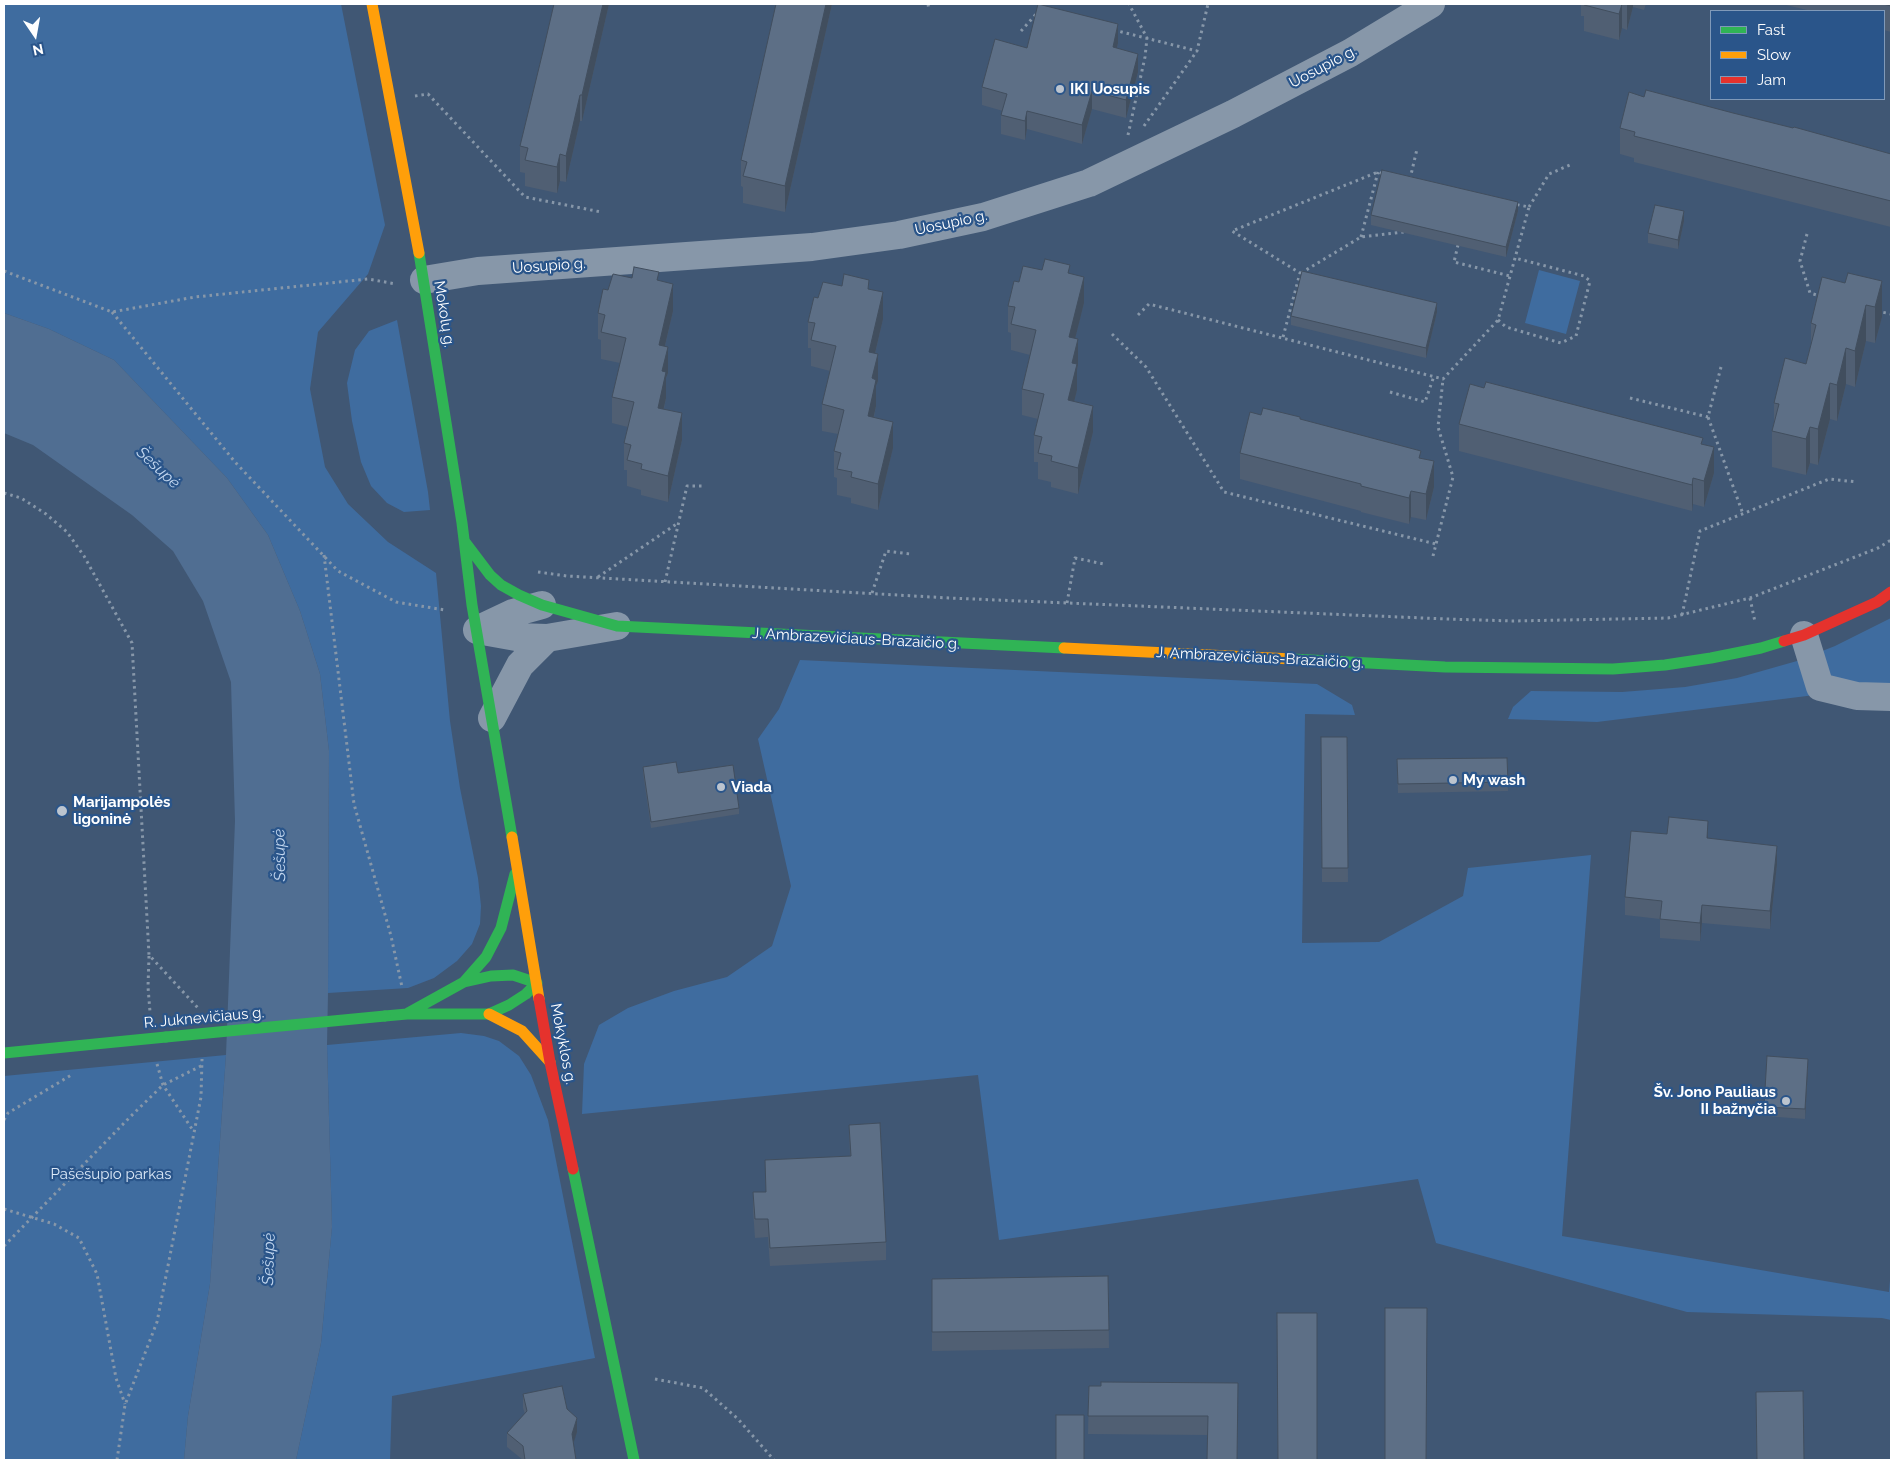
<!DOCTYPE html>
<meta charset="utf-8">
<style>
body{margin:0}
#map{position:relative;width:1895px;height:1464px;overflow:hidden;background:#405774;font-family:Raleway,sans-serif}
canvas{display:block}
.frame{position:absolute;inset:0;border:5px solid #fff;pointer-events:none}
.legend{position:absolute;left:1710px;top:10px;width:175px;height:90px;box-sizing:border-box;background:#2a558a;border:1px solid #7f99b9;margin:0;padding:6px 9px;list-style:none;font-size:15px;color:#fff}
.legend li{display:flex;align-items:center;gap:10px;height:25px}
.legend b{width:25px;border:1px solid #7f99b9}
.north{position:absolute;left:10px;top:10px;width:50px;height:50px;-webkit-text-stroke:4px #2a558a;paint-order:stroke;rotate:168deg;font-size:14px;font-weight:700;line-height:20px;text-align:center;color:#fff}
.north::after{content:'';display:block;margin:auto;width:18px;height:22px;background:#fff;clip-path:polygon(50% 0,100% 100%,50% 72%,0 100%)}
</style>
<div id="map">
<canvas width="1895" height="1464"></canvas>
<div class="frame"></div>
<ul class="legend">
<li><b style="height:6px;background:#30b455"></b>Fast</li>
<li><b style="height:6px;background:#ff9f0a"></b>Slow</li>
<li><b style="height:6px;background:#e5322d"></b>Jam</li>
</ul>
<div class="north">N</div>
</div>
<script>
const context = document.querySelector('canvas').getContext('2d');
context.lineJoin = 'round';
function fill(path, color) { context.fillStyle = color; context.fill(path, 'evenodd'); }
const poly = rows => new Path2D(rows.map(r => 'M' + r).join(''));
function strokePath(path, color, width, dash) { context.strokeStyle = color; context.lineWidth = width; context.lineCap = dash ? 'butt' : 'round'; context.setLineDash(dash || []); context.stroke(path); }
function drawText(font, color, halo, rows, align = 'center') {
  context.font = font + ' Raleway,sans-serif'; context.lineWidth = 4.5; context.setLineDash([]); context.textBaseline = 'middle'; context.strokeStyle = halo; context.fillStyle = color; for (const [text, x, y, turn = 0] of rows) {
    context.save(); context.translate(x, y); context.rotate((+turn || 0) * Math.PI / 180); context.textAlign = isNaN(turn) ? turn : align; if (halo) context.strokeText(text, 0, 0); context.fillText(text, 0, 0); context.restore();
  }
}
fill(poly([
 [4,4,341,4,385,225,368,274,318,332,310,389,325,467,348,504,388,542,436,573,450,721,460,788,478,878,481,906,480,924,472,944,457,961,434,978,408,988,328,993,329,751,320,674,300,611,268,535,227,478,114,360,49,329,4,313],
 [1539,270,1580,281,1566,334,1525,323],
 [397,320,428,492,430,510,404,512,387,503,371,486,361,462,352,421,347,383,355,350,369,331],
 [1891,618,1891,698,1815,695,1597,722,1508,719,1513,707,1531,691,1622,692,1685,687,1737,678,1797,661,1835,646],
 [800,660,1317,684,1352,705,1355,715,1305,714,1302,943,1379,942,1463,896,1468,868,1591,855,1562,1236,1889,1292,1891,1269,1891,1320,1882,1318,1687,1312,1436,1243,1418,1179,999,1240,978,1075,582,1114,584,1064,599,1025,628,1008,674,991,727,977,772,946,791,886,758,739,779,709],
 [461,1033,484,1036,499,1041,519,1056,531,1075,548,1120,595,1358,392,1396,390,1460,296,1460,321,1343,332,1227,327,1045],
 [226,1055,210,1284,188,1416,184,1460,4,1460,4,1076]
]), '#3f6c9f');
fill(poly([
 [4,313,49,329,114,360,227,478,268,535,300,611,320,674,329,751,328,993,327,1045,332,1227,321,1343,296,1460,184,1460,188,1416,210,1284,226,1055,235,821,231,682,203,601,173,551,132,515,33,445,4,433]
]), '#506e92');
strokePath(poly([
 [928,4,929,10],
 [1114,30,1197,51,1208,4],
 [1021,31,1037,13],
 [415,96,428,94,525,197,601,212],
 [1144,126,1197,51],
 [1128,135,1145,57,1147,38,1129,4],
 [1410,179,1417,149],
 [1529,207,1549,174,1570,165],
 [1807,234,1800,261,1810,293,1820,296],
 [1361,237,1378,172],
 [1458,245,1454,262,1510,276],
 [4,271,112,312,195,297,368,279,396,284],
 [1301,273,1361,237,1404,232],
 [1877,311,1891,314],
 [112,312,235,462,338,571,396,602,445,610],
 [1138,315,1149,304,1443,379,1498,320,1529,207,1514,204],
 [1498,320,1506,327,1561,343,1576,336,1590,281,1584,276,1515,258],
 [1112,334,1146,367,1224,492,1436,544],
 [1283,337,1300,273,1232,231,1378,172,1383,174],
 [1721,367,1708,417,1743,514],
 [1390,392,1425,402,1434,376],
 [1630,398,1708,417],
 [4,493,21,498,46,514,67,532,84,556,132,643,149,955,198,1008],
 [324,555,354,804,391,936,402,987],
 [1433,556,1453,477,1438,427,1443,379],
 [538,572,567,576,949,598,1447,619,1513,621,1668,618,1750,598,1878,548,1891,540],
 [598,577,678,523],
 [665,582,687,486,704,486],
 [872,593,886,551,910,554],
 [1750,598,1755,622],
 [1067,603,1075,558,1104,564],
 [1682,615,1700,531,1829,479,1857,482],
 [149,956,148,987,150,1012],
 [157,1064,163,1085,194,1132],
 [4,1120,8,1113,73,1074],
 [4,1209,54,1224,79,1238,97,1274,116,1378,125,1404],
 [4,1246,131,1116,163,1085,203,1065],
 [655,1379,703,1388,738,1419,774,1460],
 [117,1460,125,1405,157,1322,201,1097,202,1059]
]), '#8797a9', 3, [2.5, 4]);
strokePath(poly([
 [424,280,478,271,812,247,899,235,983,217,1089,183,1233,114,1350,53,1431,4],
 [477,630,516,637,547,638,617,626],
 [477,630,513,613,542,605],
 [1804,635,1820,687,1857,696,1891,697],
 [492,718,520,665,547,638]
]), '#8797a9', 28);
strokePath(poly([
 [419,253,462,523,472,605,512,837],
 [465,542,490,575,501,585,519,595,542,605,617,626,1064,648],
 [1292,659,1445,667,1613,669,1665,665,1711,658,1761,648,1784,641],
 [464,982,486,957,501,928,515,874],
 [408,1013,464,982,491,976,513,975,537,983],
 [385,1016,407,1014,489,1014,509,1005,526,994,537,983],
 [4,1053,166,1037],
 [573,1169,634,1460]
]), '#30b455', 11);
strokePath(poly([
 [372,4,419,253],
 [1064,648,1292,659],
 [512,837,539,999],
 [489,1014,522,1031,550,1062]
]), '#ff9f0a', 11);
strokePath(poly([
 [1784,641,1804,635,1877,602,1891,592],
 [539,999,550,1062,573,1169]
]), '#e5322d', 11);
strokePath(poly([
 [166,1037,385,1016]
]), '#30b455', 11);
fill(poly([
 [609,4,582,121,580,121,566,182,560,181,557,193,525,186,525,173,520,172,520,146],
 [832,4,785,212,743,203,743,187,741,186,741,160],
 [1581,4,1646,4,1644,10,1633,7,1627,30,1622,28,1619,40,1584,31,1584,16,1581,16],
 [1782,4,1891,4,1891,32,1884,30,1884,11,1811,11],
 [1118,43,1117,48,1138,72,1126,118,1092,109,1082,144,1027,129,1025,140,1001,134,1001,115,1003,111,982,105,982,87],
 [1644,97,1733,113,1891,154,1891,227,1634,162,1634,158,1620,154,1620,128],
 [1518,211,1506,257,1371,225,1371,215],
 [1684,221,1678,249,1648,243,1648,233],
 [1042,270,1070,273,1084,303,1075,338,1078,365,1077,370,1077,390,1074,401,1093,432,1078,494,1051,487,1051,482,1038,479,1038,462,1034,462,1034,435,1038,419,1022,415,1022,389,1030,355,1011,350,1011,333,1008,332,1008,306],
 [632,278,659,281,673,311,665,346,668,373,666,378,666,398,664,409,682,440,668,502,641,495,641,490,627,486,627,470,624,470,624,443,628,427,612,423,612,397,620,363,601,359,601,340,598,339,598,313],
 [1882,281,1882,317,1875,343,1866,341,1855,387,1846,384,1837,421,1830,419,1818,465,1810,463,1806,475,1772,467,1772,431,1774,423,1774,403,1806,364,1811,346,1811,323,1845,283],
 [842,286,869,289,883,319,875,354,878,381,876,386,876,406,874,417,893,448,878,510,851,503,851,498,837,495,837,478,834,477,834,451,838,434,822,431,822,404,830,371,811,366,811,348,808,348,808,322],
 [1437,312,1426,358,1291,325,1291,316],
 [1484,388,1703,444,1714,473,1704,507,1693,504,1692,511,1459,451,1459,424],
 [1261,415,1300,419,1421,458,1434,487,1426,520,1411,517,1409,524,1361,512,1361,511,1240,479,1240,453],
 [1321,737,1347,737,1348,882,1322,882],
 [1507,758,1508,791,1398,793,1397,759],
 [643,767,739,808,739,814,651,828,643,773],
 [1708,839,1777,864,1770,929,1702,923,1700,941,1660,938,1660,919,1625,915,1625,897],
 [1808,1068,1805,1119,1764,1116,1764,1107],
 [849,1125,886,1242,886,1260,770,1266,768,1237,755,1238,753,1210,753,1192,766,1192,765,1160,850,1156],
 [1108,1276,1109,1348,932,1351,932,1279],
 [1238,1383,1208,1435,1088,1434,1089,1386],
 [523,1394,567,1409,577,1432,573,1443,576,1460,523,1460,507,1447,507,1433,525,1414,523,1408]
]), '#505f73');
fill(poly([
 [603,4,609,4,582,121,582,95],
 [826,4,832,4,785,212,785,186],
 [1622,4,1622,28,1619,40,1619,14],
 [1627,4,1633,4,1633,7,1627,30],
 [1118,24,1118,43,1113,65,1113,47],
 [1138,54,1138,72,1126,118,1126,100],
 [1092,91,1092,109,1082,144,1082,125],
 [580,95,580,121,566,182,566,156],
 [1027,111,1027,129,1025,140,1025,121],
 [560,154,560,181,557,193,557,167],
 [1518,202,1518,211,1506,257,1506,247],
 [1684,211,1684,221,1678,249,1678,240],
 [1084,277,1084,303,1069,363,1069,337],
 [1882,281,1882,317,1875,343,1875,307],
 [673,284,673,311,659,371,659,345],
 [883,292,883,319,869,379,869,352],
 [1437,303,1437,312,1426,358,1426,348],
 [1866,305,1866,341,1855,387,1855,351],
 [1078,339,1078,365,1077,370,1077,390,1068,426,1068,400,1072,363],
 [668,347,668,373,666,378,666,398,658,434,658,408,662,371],
 [1846,348,1846,384,1837,421,1837,385],
 [878,354,878,381,876,386,876,406,868,442,868,416,872,378],
 [1830,383,1830,419,1818,465,1818,429],
 [1093,406,1093,432,1078,494,1078,468],
 [682,413,682,440,668,502,668,476],
 [893,422,893,448,878,510,878,484],
 [1810,427,1810,463,1806,475,1806,439],
 [1714,447,1714,473,1704,507,1704,481],
 [1434,461,1434,487,1426,520,1426,494],
 [1693,478,1693,504,1692,511,1692,485],
 [1411,491,1411,517,1409,524,1409,498],
 [1708,821,1708,839,1707,838],
 [1777,846,1777,864,1770,929,1770,911],
 [1702,905,1702,923,1700,941,1700,923],
 [1808,1059,1808,1068,1805,1119,1805,1109],
 [577,1418,577,1432,572,1448,572,1434]
]), '#414e5e');
const building = poly([
 [554,4,603,4,582,95,580,95,566,156,560,154,557,167,525,160,528,148,520,146,544,47,554,4],
 [776,4,826,4,785,186,743,176,747,162,741,160,776,4],
 [1038,4,1118,24,1113,47,1138,54,1126,100,1092,91,1082,125,1027,111,1025,121,1001,115,1007,94,982,87,995,39,1027,48,1038,4],
 [1585,4,1622,4,1619,14,1584,5,1585,4],
 [1883,4,1891,4,1891,6,1883,4],
 [1646,90,1733,113,1793,128,1794,127,1891,154,1891,201,1634,136,1635,132,1620,128,1629,92,1644,97,1646,90],
 [1382,170,1518,202,1506,247,1371,215,1382,170],
 [1655,205,1684,211,1678,240,1648,233,1655,205],
 [1045,259,1070,265,1068,273,1084,277,1069,337,1078,339,1072,363,1077,364,1068,400,1093,406,1078,468,1051,461,1052,456,1038,453,1042,437,1034,435,1044,394,1022,389,1036,330,1011,324,1015,307,1008,306,1014,281,1019,282,1023,266,1042,270,1045,259],
 [634,267,659,272,657,280,673,284,659,345,668,347,662,371,666,372,658,408,682,413,668,476,641,469,642,464,627,460,631,445,624,443,634,402,612,397,626,338,601,332,605,315,598,313,603,289,608,290,613,274,632,278,634,267],
 [1302,271,1437,303,1426,348,1291,316,1302,271],
 [1848,273,1882,281,1875,307,1866,305,1855,351,1846,348,1837,385,1830,383,1818,429,1810,427,1806,439,1772,431,1779,404,1774,403,1785,358,1806,364,1816,325,1811,323,1822,277,1845,283,1848,273],
 [844,274,869,280,868,289,883,292,869,352,878,354,872,378,876,380,868,416,893,422,878,484,851,477,852,472,837,469,841,453,834,451,844,410,822,404,836,346,811,340,815,323,808,322,814,297,818,298,823,282,842,286,844,274],
 [1486,382,1703,438,1701,444,1714,447,1704,481,1693,478,1692,485,1459,424,1470,384,1484,388,1486,382],
 [1263,408,1300,417,1300,419,1421,451,1419,458,1434,461,1426,494,1411,491,1409,498,1361,486,1361,484,1240,453,1250,412,1261,415,1263,408],
 [1321,737,1347,737,1348,868,1322,868,1321,737],
 [1507,758,1508,782,1398,784,1397,759,1507,758],
 [676,762,678,773,733,765,739,808,651,822,643,767,676,762],
 [1669,817,1708,821,1707,838,1777,846,1770,911,1702,905,1700,923,1660,919,1662,901,1625,897,1631,831,1667,834,1669,817],
 [1767,1056,1808,1059,1805,1109,1764,1107,1767,1056],
 [880,1123,886,1242,770,1248,768,1219,755,1219,753,1192,766,1192,765,1160,851,1156,849,1125,880,1123],
 [1108,1276,1109,1330,932,1332,932,1279,1108,1276],
 [1385,1308,1427,1308,1426,1460,1385,1460,1385,1308],
 [1277,1313,1317,1313,1317,1460,1278,1460,1277,1313],
 [1101,1382,1238,1383,1237,1460,1207,1460,1208,1416,1088,1416,1089,1386,1101,1386,1101,1382],
 [562,1386,567,1409,577,1418,572,1434,576,1460,525,1460,523,1446,507,1433,527,1411,523,1394,562,1386],
 [1803,1391,1804,1460,1757,1460,1756,1392,1803,1391],
 [1056,1415,1084,1415,1084,1460,1056,1460,1056,1415]
]);
fill(building, '#5d6f86');
strokePath(building, '#414e5e', 1);
for (const [x, y, r, color] of [
 [1060,89,5,"#bcc4ce"],
 [1453,780,5,"#bcc4ce"],
 [721,787,5,"#bcc4ce"],
 [62,811,6,"#bcc4ce"],
 [1786,1101,5,"#bcc4ce"]
]) { const dot = new Path2D(); dot.arc(x, y, r, 0, 2 * Math.PI); context.fillStyle = color; context.fill(dot); strokePath(dot, '#2a558a', 2); }
drawText('15px', '#fff', '#2a558a', [
 ["Uosupio g.",1323,67,-28],
 ["Uosupio g.",951,223,-12],
 ["Uosupio g.",549,266,-4],
 ["Mokolų g.",444,314,81],
 ["J. Ambrazevičiaus-Brazaičio g.",856,639,3],
 ["J. Ambrazevičiaus-Brazaičio g.",1260,658,3],
 ["R. Juknevičiaus g.",204,1018,-5],
 ["Mokyklos g.",563,1044,79]
]);
drawText('bold 15px', '#fff', '#2a558a', [
 ["IKI Uosupis",1070,89],
 ["My wash",1463,780],
 ["Viada",731,787],
 ["Marijampolės",73,802],
 ["ligoninė",73,819],
 ["Šv. Jono Pauliaus",1776,1092,"right"],
 ["II bažnyčia",1776,1109,"right"]
], 'left');
drawText('15px', '#dbe8f7', '#2a558a', [
 ["Pašešupio parkas",111,1174]
]);
drawText('italic 16px', '#c4d8f0', '#2a558a', [
 ["Šešupė",158,468,43],
 ["Šešupė",280,855,-91],
 ["Šešupė",269,1259,-88]
]);
</script>
